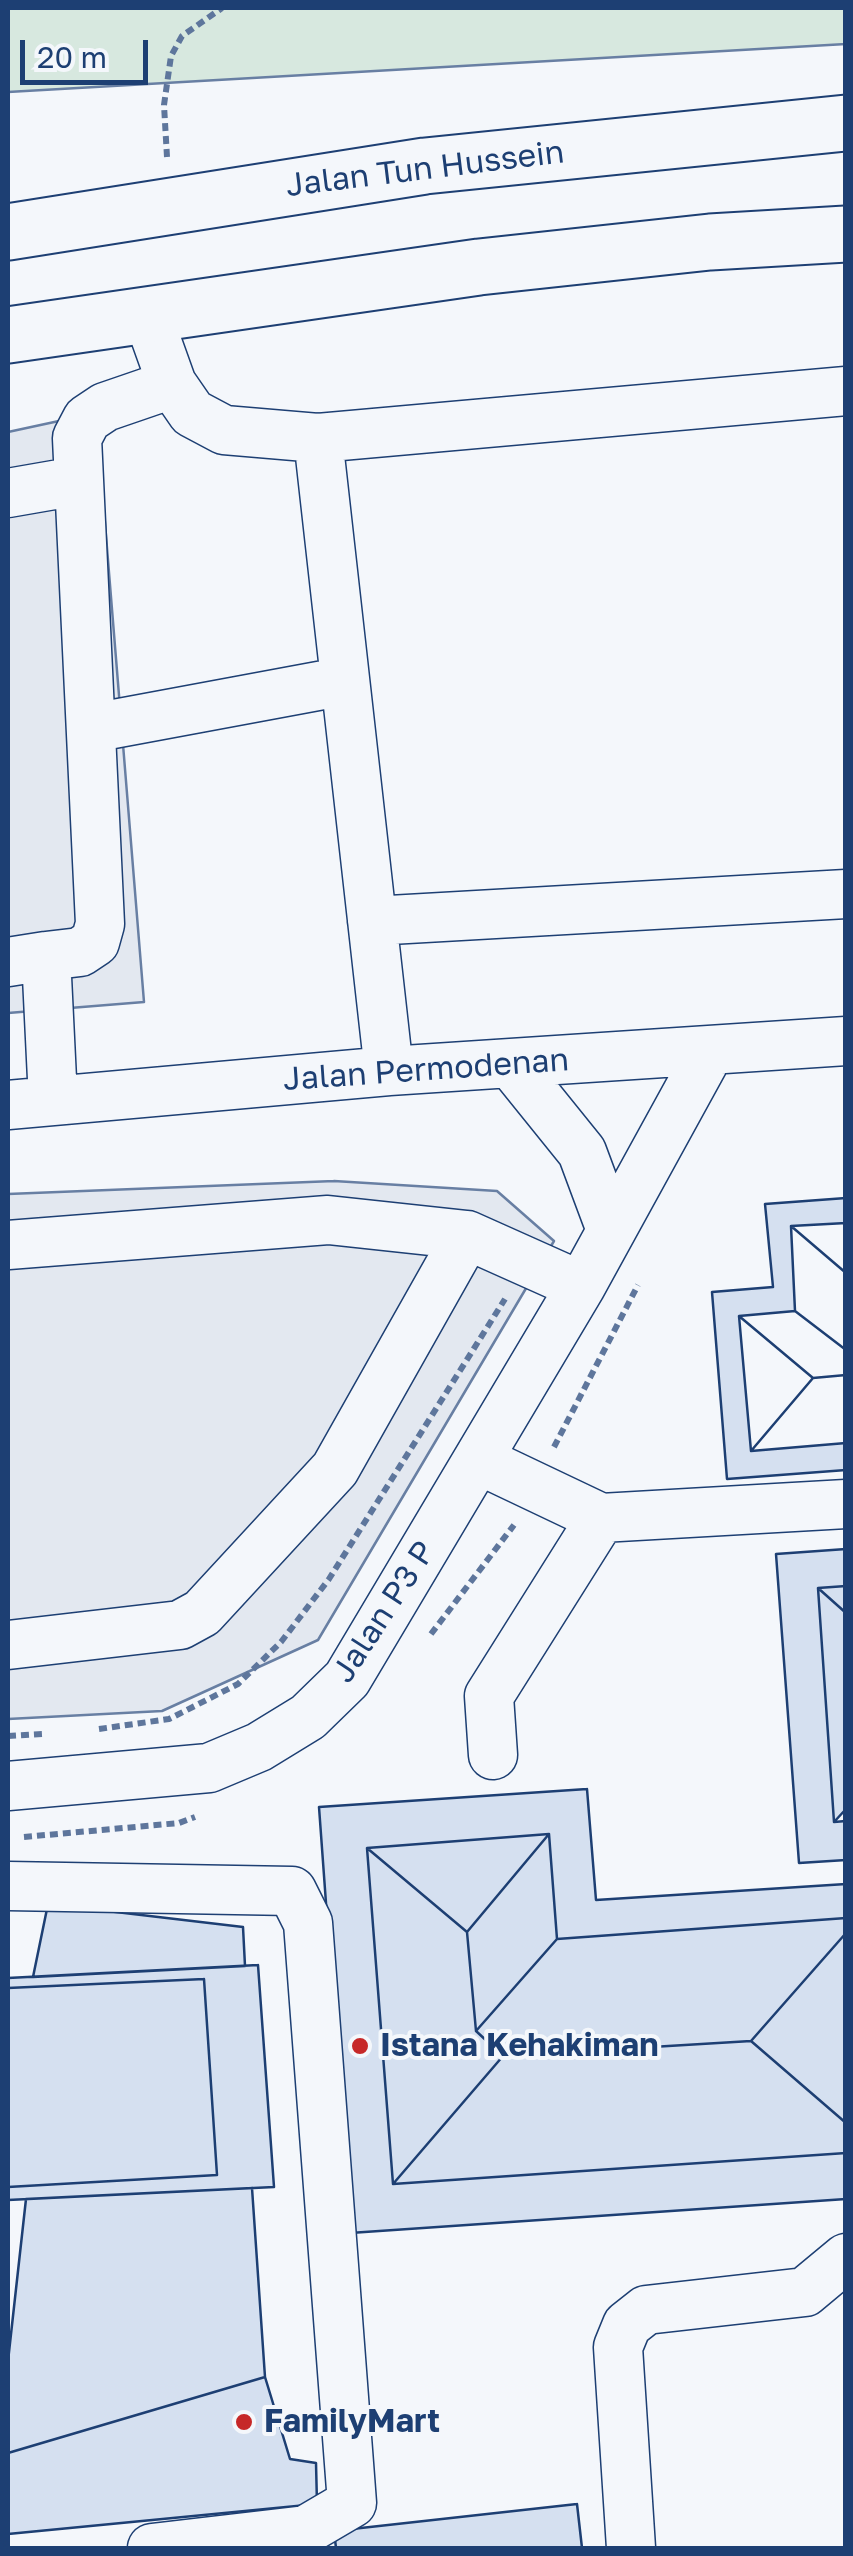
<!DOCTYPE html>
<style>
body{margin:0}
#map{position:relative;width:853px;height:2556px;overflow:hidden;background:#f4f7fb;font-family:"Golos Text",sans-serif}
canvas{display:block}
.frame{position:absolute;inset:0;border:10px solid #1d3f73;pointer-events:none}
.scale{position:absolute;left:20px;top:40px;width:128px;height:45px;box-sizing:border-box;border:5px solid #1d3f73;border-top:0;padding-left:12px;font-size:30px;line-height:35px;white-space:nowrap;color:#1d3f73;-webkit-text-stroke:8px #f4f7fb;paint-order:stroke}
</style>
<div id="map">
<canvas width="853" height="2556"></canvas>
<div class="frame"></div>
<div class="scale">20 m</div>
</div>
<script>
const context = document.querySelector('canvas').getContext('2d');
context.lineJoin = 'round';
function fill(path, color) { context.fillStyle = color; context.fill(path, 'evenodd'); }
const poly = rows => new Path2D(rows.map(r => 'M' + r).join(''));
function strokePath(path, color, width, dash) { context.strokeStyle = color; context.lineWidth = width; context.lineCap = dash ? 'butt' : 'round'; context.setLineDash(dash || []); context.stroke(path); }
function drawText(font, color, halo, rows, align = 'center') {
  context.font = font + ' "Golos Text",sans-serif'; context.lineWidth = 8; context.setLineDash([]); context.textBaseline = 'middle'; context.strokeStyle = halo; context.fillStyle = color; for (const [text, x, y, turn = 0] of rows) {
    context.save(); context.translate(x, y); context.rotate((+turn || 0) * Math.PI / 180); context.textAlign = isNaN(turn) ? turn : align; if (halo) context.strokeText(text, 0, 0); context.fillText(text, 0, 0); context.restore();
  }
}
const green = poly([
 [8,8,845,8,846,44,8,92,8,8]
]);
fill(green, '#d7e8df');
strokePath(green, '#687fa3', 2.5);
const parking = poly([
 [96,413,144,1002,8,1013,8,432,96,413],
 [334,1181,497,1191,554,1241,318,1640,162,1711,8,1719,8,1194,334,1181]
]);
fill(parking, '#e3e8f0');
strokePath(parking, '#687fa3', 2.5);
const building = poly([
 [846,1198,846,1470,727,1479,712,1292,773,1287,765,1204,846,1198],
 [846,1223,846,1273,791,1226,846,1223],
 [791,1226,846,1273,846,1350,795,1311,791,1226],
 [795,1311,846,1350,846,1375,813,1378,739,1316,795,1311],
 [739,1316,813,1378,751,1451,739,1316],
 [846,1375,846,1443,751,1451,813,1378,846,1375],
 [846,1549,846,1586,818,1588,834,1822,846,1821,846,1860,799,1863,776,1554,846,1549],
 [846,1586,846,1613,818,1588,846,1586],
 [818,1588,846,1613,846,1809,834,1822,818,1588],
 [587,1789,596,1900,846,1884,846,1918,557,1939,549,1834,367,1848,393,2184,846,2153,846,2199,350,2233,319,1807,587,1789],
 [549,1834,557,1939,476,2031,467,1932,549,1834],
 [549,1834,467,1932,367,1848,549,1834],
 [367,1848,467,1932,476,2031,503,2056,393,2184,367,1848],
 [48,1904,243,1927,245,1966,33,1977,48,1904],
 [846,1918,846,1933,751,2041,503,2056,476,2031,557,1939,846,1918],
 [846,1933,846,2123,751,2041,846,1933],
 [258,1965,274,2187,8,2200,8,2187,217,2175,204,1979,8,1988,8,1978,258,1965],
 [204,1979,217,2175,8,2187,8,1988,204,1979],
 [751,2041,846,2123,846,2153,393,2184,503,2056,751,2041],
 [252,2188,265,2377,8,2453,8,2361,26,2199,252,2188],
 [265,2377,290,2459,316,2463,317,2504,8,2534,8,2453,265,2377],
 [577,2504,582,2548,336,2548,334,2531,577,2504]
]);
fill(building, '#d5e0f0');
strokePath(building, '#1d3f73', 2.5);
const minor = poly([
 [147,314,172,384,192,413,224,430,318,438,846,391],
 [318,438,389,1071],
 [8,493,77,481],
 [92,728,345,681],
 [372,921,846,894],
 [46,956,80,952,95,942,100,924,77,438,87,419,105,407,172,384],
 [8,962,46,956,53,1100],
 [511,1064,582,1152,611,1230],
 [8,1105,389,1071,846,1041],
 [467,1235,581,1286],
 [8,1245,328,1220,467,1235,335,1469,202,1613,180,1625,8,1645],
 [479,1460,601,1518,846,1504],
 [493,1755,489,1696,601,1518],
 [8,1786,209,1768,259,1747,308,1717,347,1679,581,1286,710,1051],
 [8,1886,292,1891,308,1923,352,2503,306,2530,152,2548],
 [631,2548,618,2347,627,2325,646,2310,805,2292,846,2258]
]);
const major = poly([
 [8,232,425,166,846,123],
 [8,335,479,267,710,242,846,234]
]);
strokePath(minor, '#1d3f73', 51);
strokePath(major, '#1d3f73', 59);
strokePath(poly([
 [167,157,164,105,171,56,182,36,222,8],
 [554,1447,638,1285],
 [431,1634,514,1525],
 [99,1729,169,1719,238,1684,281,1642,329,1579,505,1299],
 [8,1736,42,1734],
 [24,1837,179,1823,195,1817]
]), '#5e769c', 6, [8, 5]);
strokePath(minor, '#f4f7fb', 48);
strokePath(major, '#f4f7fb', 55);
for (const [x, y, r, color] of [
 [360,2046,10,"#c62828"],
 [244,2422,10,"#c62828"]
]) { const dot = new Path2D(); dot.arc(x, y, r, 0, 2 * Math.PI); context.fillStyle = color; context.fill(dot); strokePath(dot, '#f4f7fb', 4); }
drawText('32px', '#1d3f73', '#f4f7fb', [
 ["Jalan Tun Hussein",425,169,-7],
 ["Jalan Permodenan",426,1070,-4],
 ["Jalan P3 P",384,1612,-57]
]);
drawText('bold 32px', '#1d3f73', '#f4f7fb', [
 ["Istana Kehakiman",380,2046],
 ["FamilyMart",264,2422]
], 'left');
</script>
